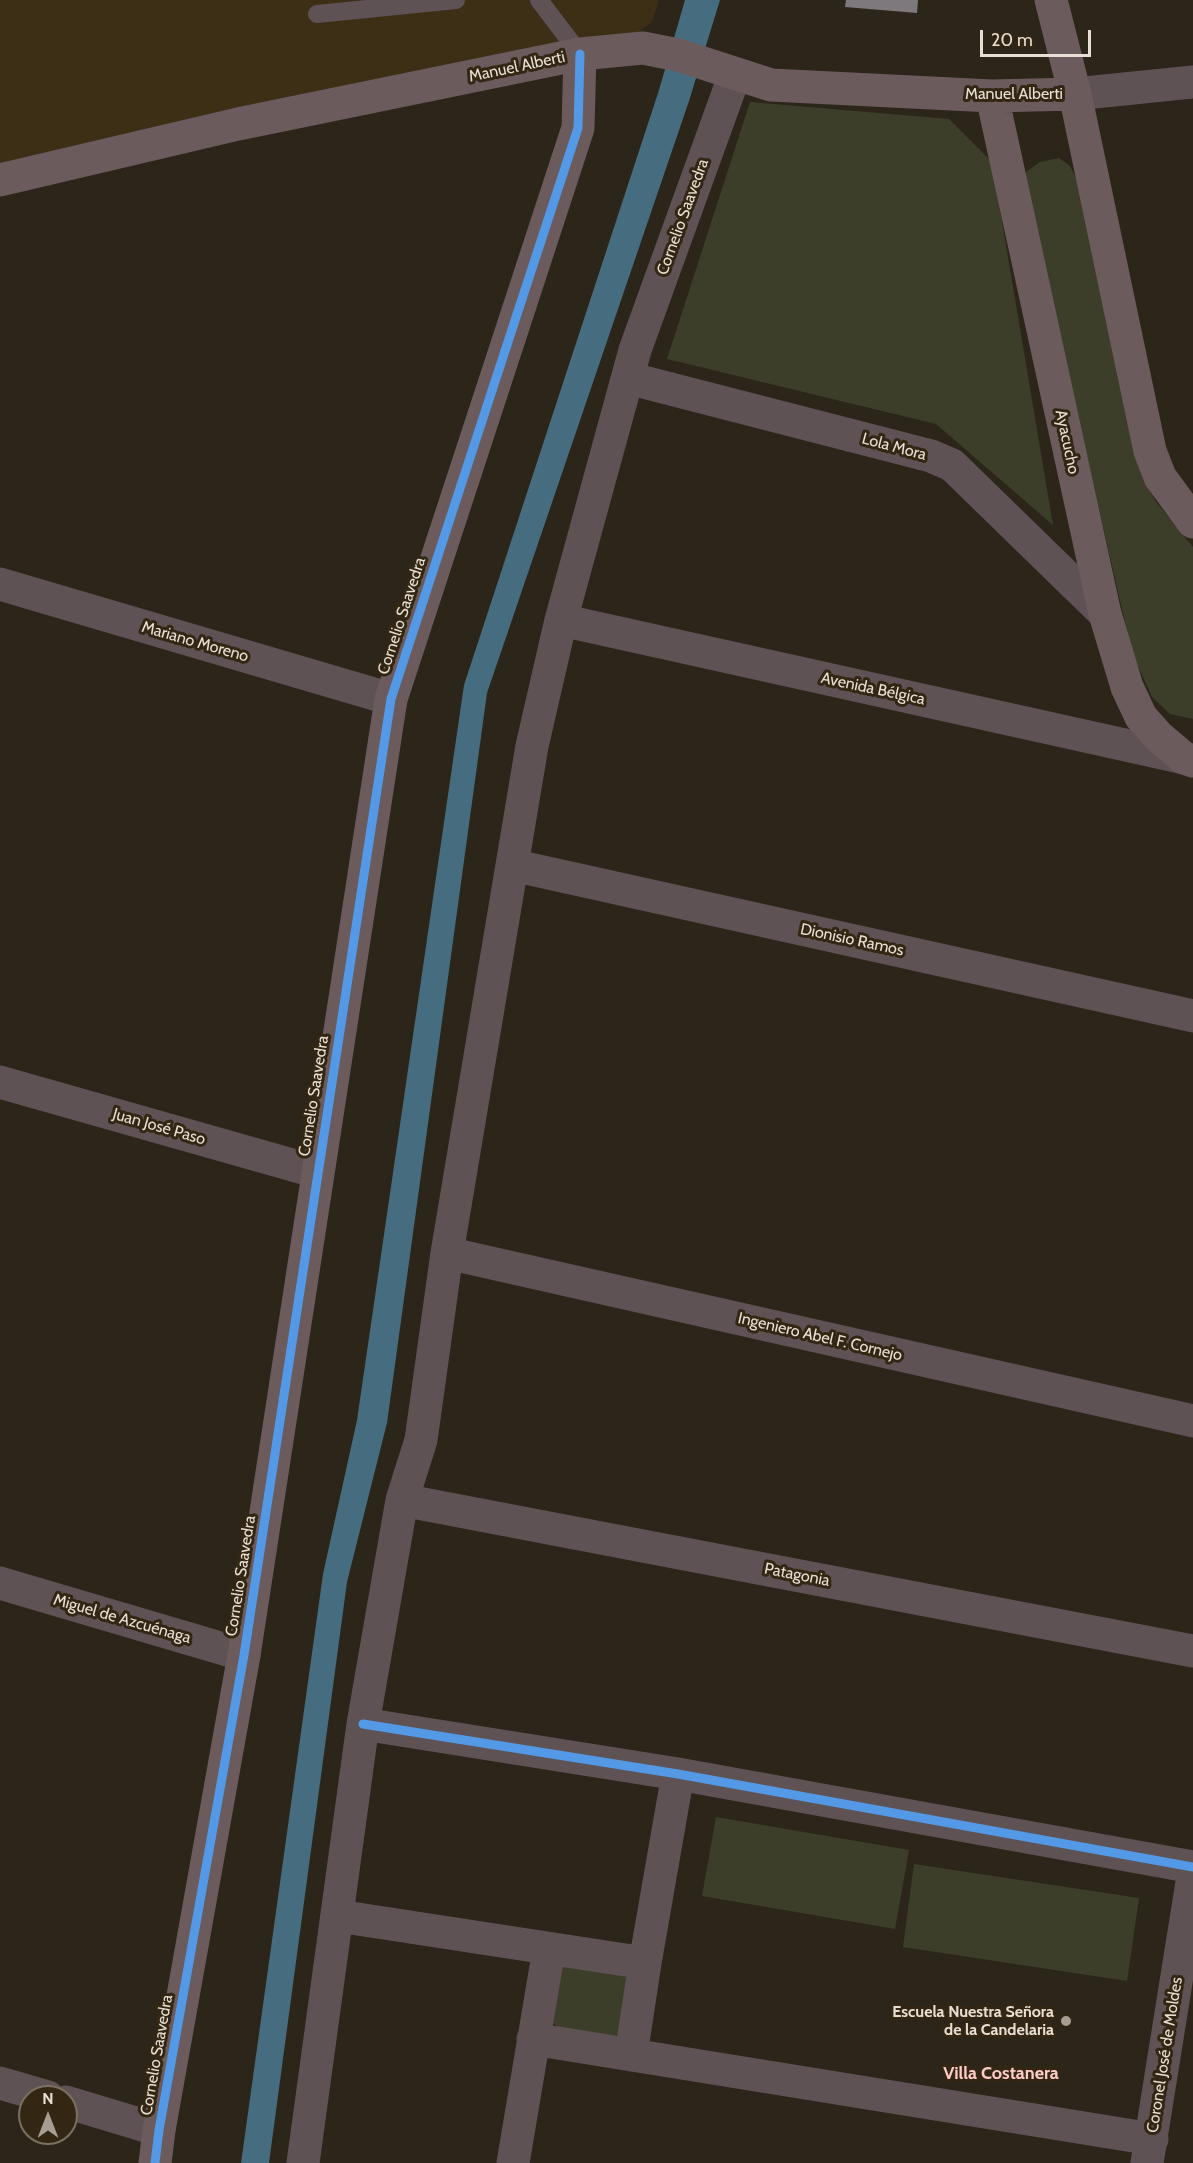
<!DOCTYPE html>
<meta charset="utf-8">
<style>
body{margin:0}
#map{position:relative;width:1193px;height:2163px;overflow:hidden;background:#2c251a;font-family:Cabin,sans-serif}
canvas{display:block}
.north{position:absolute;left:18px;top:2085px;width:60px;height:60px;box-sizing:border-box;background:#332713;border:2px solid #7b7160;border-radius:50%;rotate:0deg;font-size:16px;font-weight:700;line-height:24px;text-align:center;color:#e7dfd3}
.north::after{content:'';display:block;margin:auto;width:21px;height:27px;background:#a69e92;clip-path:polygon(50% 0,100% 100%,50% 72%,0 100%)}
.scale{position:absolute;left:980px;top:30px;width:111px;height:27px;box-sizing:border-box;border:3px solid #e7dfd3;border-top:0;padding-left:8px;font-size:18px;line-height:21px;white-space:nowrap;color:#e7dfd3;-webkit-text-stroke:4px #332713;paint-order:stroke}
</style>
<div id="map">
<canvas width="1193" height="2163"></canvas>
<div class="north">N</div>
<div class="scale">20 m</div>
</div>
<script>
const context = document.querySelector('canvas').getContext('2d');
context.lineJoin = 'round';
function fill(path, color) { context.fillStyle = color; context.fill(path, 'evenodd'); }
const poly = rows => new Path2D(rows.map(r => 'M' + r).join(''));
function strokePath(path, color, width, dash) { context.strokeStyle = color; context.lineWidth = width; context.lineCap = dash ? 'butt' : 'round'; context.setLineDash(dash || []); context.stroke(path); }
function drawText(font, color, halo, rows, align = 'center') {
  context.font = font + ' Cabin,sans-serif'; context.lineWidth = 6; context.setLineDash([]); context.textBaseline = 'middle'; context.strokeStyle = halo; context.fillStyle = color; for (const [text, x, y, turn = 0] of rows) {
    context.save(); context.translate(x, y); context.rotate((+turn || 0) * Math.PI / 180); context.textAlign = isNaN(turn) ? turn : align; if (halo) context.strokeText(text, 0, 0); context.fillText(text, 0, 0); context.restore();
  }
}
fill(poly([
 [0,0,659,0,652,22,613,51,0,180]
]), '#3c2f16');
fill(poly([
 [750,102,949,119,992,162,1053,525,936,424,667,359],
 [1059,158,1070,166,1077,180,1143,479,1156,502,1193,547,1193,719,1170,714,1152,697,1132,653,1026,189,1026,172,1040,162],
 [716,1817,909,1850,895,1929,702,1896],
 [914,1864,1139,1898,1127,1981,903,1947],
 [569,1964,625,1975,631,1984,621,2034,612,2037,559,2028,549,2020,557,1967]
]), '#3d3e2a');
fill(poly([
 [685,0,720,0,689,101,487,693,387,1423,347,1582,269,2163,241,2163,323,1574,357,1420,464,685,659,90]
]), '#466c7f');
fill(poly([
 [846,0,918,0,917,13,845,7]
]), '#7d797c');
strokePath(poly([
 [539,0,580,54],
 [317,14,456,0]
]), '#5f5254', 18);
strokePath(poly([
 [1075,94,1193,82],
 [628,378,931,456,952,465,1105,614],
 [0,584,391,699],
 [561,620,1184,758],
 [512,865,1193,1016],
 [0,1082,317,1172],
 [447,1253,1193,1421],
 [402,1500,1193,1651],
 [0,1583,244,1655],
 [363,1724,678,1774,1193,1867],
 [338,1916,645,1963],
 [533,2039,1152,2139],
 [631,2055,645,1963,678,1774],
 [0,2083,48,2097],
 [66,2102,159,2130],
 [303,2163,363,1724,402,1500,421,1440,447,1253,532,746,561,620,635,350,735,74],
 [513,2163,549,1949],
 [1147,2163,1193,1876]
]), '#5f5254', 33);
strokePath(poly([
 [1051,0,1075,94,1150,451,1160,477,1193,522],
 [992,96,1105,614,1127,687,1141,717,1159,737,1184,758,1193,761],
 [0,180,238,124,580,54,643,48,678,55,771,85,992,96,1075,94],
 [155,2163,159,2130,244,1655,391,699,578,128,580,54]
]), '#6b5b5d', 33);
strokePath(poly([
 [363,1724,678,1774,1193,1867],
 [155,2163,159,2130,244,1655,391,699,578,128,580,54]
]), '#5399e6', 9);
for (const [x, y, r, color] of [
 [1066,2021,6,"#a69e92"]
]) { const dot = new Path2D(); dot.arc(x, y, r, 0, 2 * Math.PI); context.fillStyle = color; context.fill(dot); strokePath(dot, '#332713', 2); }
drawText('16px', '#e7dfd3', '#332713', [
 ["Manuel Alberti",517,67,-12],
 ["Manuel Alberti",1014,94],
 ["Cornelio Saavedra",683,217,-70],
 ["Ayacucho",1067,442,78],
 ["Lola Mora",894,447,15],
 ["Cornelio Saavedra",402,616,-72],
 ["Mariano Moreno",195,642,16],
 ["Avenida Bélgica",873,689,12],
 ["Dionisio Ramos",852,940,12],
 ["Cornelio Saavedra",314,1096,-81],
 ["Juan José Paso",159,1127,16],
 ["Ingeniero Abel F. Cornejo",820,1337,13],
 ["Patagonia",797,1575,11],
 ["Cornelio Saavedra",241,1576,-81],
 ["Miguel de Azcuénaga",122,1619,16],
 ["Cornelio Saavedra",157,2055,-80],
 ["Coronel José de Moldes",1165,2055,-81]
]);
drawText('bold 16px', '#e7dfd3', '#332713', [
 ["Escuela Nuestra Señora",1054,2012],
 ["de la Candelaria",1054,2030]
], 'right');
drawText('bold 18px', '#fecac8', '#332713', [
 ["Villa Costanera",1001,2074]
]);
</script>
